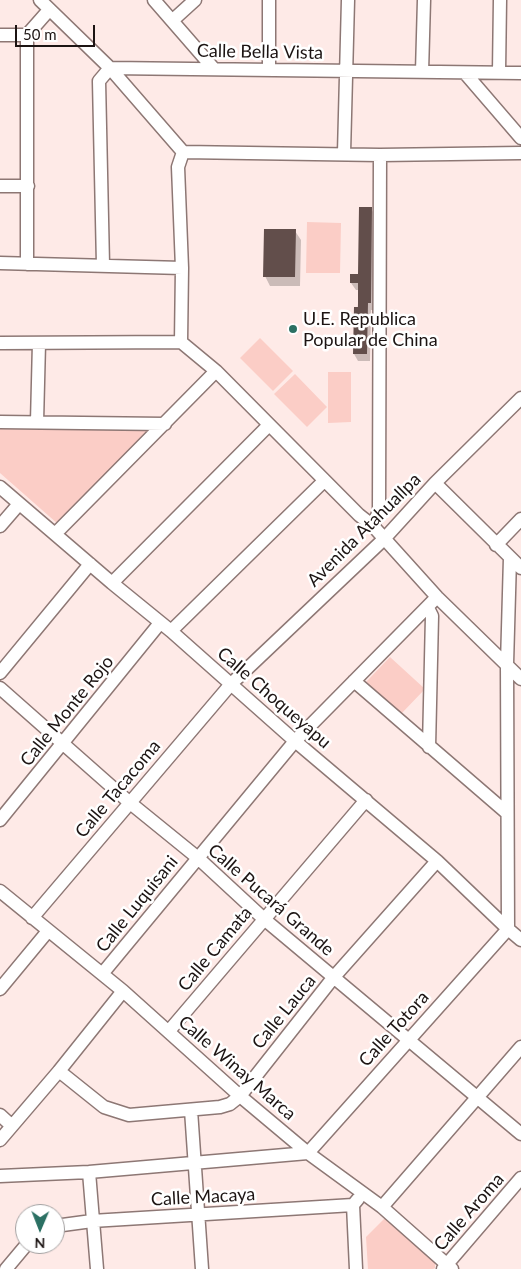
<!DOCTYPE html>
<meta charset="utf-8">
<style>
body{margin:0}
#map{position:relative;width:521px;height:1269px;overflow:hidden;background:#feeae7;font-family:Lato,sans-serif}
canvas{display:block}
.north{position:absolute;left:15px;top:1204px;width:50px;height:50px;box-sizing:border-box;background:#fff;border:1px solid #a4a1a1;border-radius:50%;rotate:181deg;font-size:14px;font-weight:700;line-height:20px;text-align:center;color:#1c1413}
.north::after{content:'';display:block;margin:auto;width:18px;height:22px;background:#2b7063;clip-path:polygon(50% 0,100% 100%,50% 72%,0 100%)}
.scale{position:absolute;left:15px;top:25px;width:80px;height:22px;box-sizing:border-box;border:2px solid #1c1413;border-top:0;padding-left:6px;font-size:15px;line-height:18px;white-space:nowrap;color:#1c1413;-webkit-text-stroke:4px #fff;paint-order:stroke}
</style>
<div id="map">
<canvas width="521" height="1269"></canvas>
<div class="north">N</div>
<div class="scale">50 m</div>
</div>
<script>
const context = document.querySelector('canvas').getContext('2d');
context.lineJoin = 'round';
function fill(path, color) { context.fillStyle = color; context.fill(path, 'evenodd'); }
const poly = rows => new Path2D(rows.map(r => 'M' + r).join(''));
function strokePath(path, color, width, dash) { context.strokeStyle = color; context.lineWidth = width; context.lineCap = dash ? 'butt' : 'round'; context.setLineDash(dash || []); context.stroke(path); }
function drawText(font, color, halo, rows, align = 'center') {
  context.font = font + ' Lato,sans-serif'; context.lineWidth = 5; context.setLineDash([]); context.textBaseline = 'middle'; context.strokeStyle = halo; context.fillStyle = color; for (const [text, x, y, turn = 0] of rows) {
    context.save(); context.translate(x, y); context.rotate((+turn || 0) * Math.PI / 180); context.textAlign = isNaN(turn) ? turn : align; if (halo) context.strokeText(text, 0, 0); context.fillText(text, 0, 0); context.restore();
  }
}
fill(poly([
 [307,222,341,223,340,273,306,273],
 [260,338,293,371,273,391,240,358],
 [328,372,351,372,351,422,328,423],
 [295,374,327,407,307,427,274,394],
 [0,428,149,429,58,524,0,473],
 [390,657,425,689,401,714,366,682],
 [386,1217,435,1262,435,1268,433,1269,368,1269,366,1237]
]), '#fbcdc6');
fill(poly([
 [371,208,375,216,375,310,371,310,370,361,358,361,354,354,359,290,356,290,351,283,359,275],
 [295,231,301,240,300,286,270,286,265,276]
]), '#0003');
fill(poly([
 [359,207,372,207,371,303,368,303,367,354,353,354,354,307,358,307,358,283,350,283,350,274,358,274],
 [264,229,296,229,295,277,263,277]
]), '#624e4b');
const minor = poly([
 [40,0,110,68,183,152],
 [154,0,214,69],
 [269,0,269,70],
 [173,20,195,0],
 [0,35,27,35],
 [422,72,424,0],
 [499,72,500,0],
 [465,73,521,138],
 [344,153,348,0],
 [0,186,28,186],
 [0,263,182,268],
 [27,264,27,35,49,10],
 [103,265,99,81,110,68,521,73],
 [181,342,182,268,178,167,183,152,380,155,521,153],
 [0,343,181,342,216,371,359,515,373,526,437,597,521,679],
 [0,422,165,424],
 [37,422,39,343],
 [435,483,521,568],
 [0,487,112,583,171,631,295,741,437,861,508,929,521,940],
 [0,526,19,504],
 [373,526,379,511,380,155],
 [55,534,216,371],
 [496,545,521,519],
 [112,583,269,425],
 [428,608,432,616,429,747],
 [171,631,324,481],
 [0,673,90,564],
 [354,681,507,813],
 [0,688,129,802,198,858,264,919,521,1134],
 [0,820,160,623],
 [0,891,123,991,240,1096,308,1153,382,1207,452,1269],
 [32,918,231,684,384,539,435,483,521,398],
 [102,974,295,741,437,597],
 [0,989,48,931],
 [169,1031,366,800],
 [59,1071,104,1107,129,1115,220,1107,230,1104,240,1096,333,978,437,861],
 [191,1110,202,1269],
 [0,1115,12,1126],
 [0,1140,59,1071,123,991],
 [89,1172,97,1269],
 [0,1176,89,1172,308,1153,508,929,507,664,510,558],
 [382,1207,521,1047],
 [55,1226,92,1221,353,1205],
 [6,1269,27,1244],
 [356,1269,353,1205,358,1199],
 [443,1269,521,1178]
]);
strokePath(minor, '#8d7774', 15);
strokePath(minor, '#fff', 12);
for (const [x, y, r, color] of [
 [293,329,5,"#2b7063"]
]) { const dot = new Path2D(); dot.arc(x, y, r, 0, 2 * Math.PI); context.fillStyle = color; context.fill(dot); strokePath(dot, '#fff', 2); }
drawText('18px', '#1c1413', '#fff', [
 ["Calle Bella Vista",260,52,1],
 ["Avenida Atahuallpa",364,530,-45],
 ["Calle Choqueyapu",274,698,41],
 ["Calle Monte Rojo",67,711,-51],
 ["Calle Tacacoma",118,789,-50],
 ["Calle Pucará Grande",271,900,41],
 ["Calle Luquisani",137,904,-51],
 ["Calle Camata",215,949,-50],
 ["Calle Lauca",284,1012,-51],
 ["Calle Totora",394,1029,-48],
 ["Calle Winay Marca",237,1068,41],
 ["Calle Macaya",203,1197,-3],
 ["Calle Aroma",469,1212,-49]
]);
drawText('18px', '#1c1413', '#fff', [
 ["U.E. Republica",303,319],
 ["Popular de China",303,340]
], 'left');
</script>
